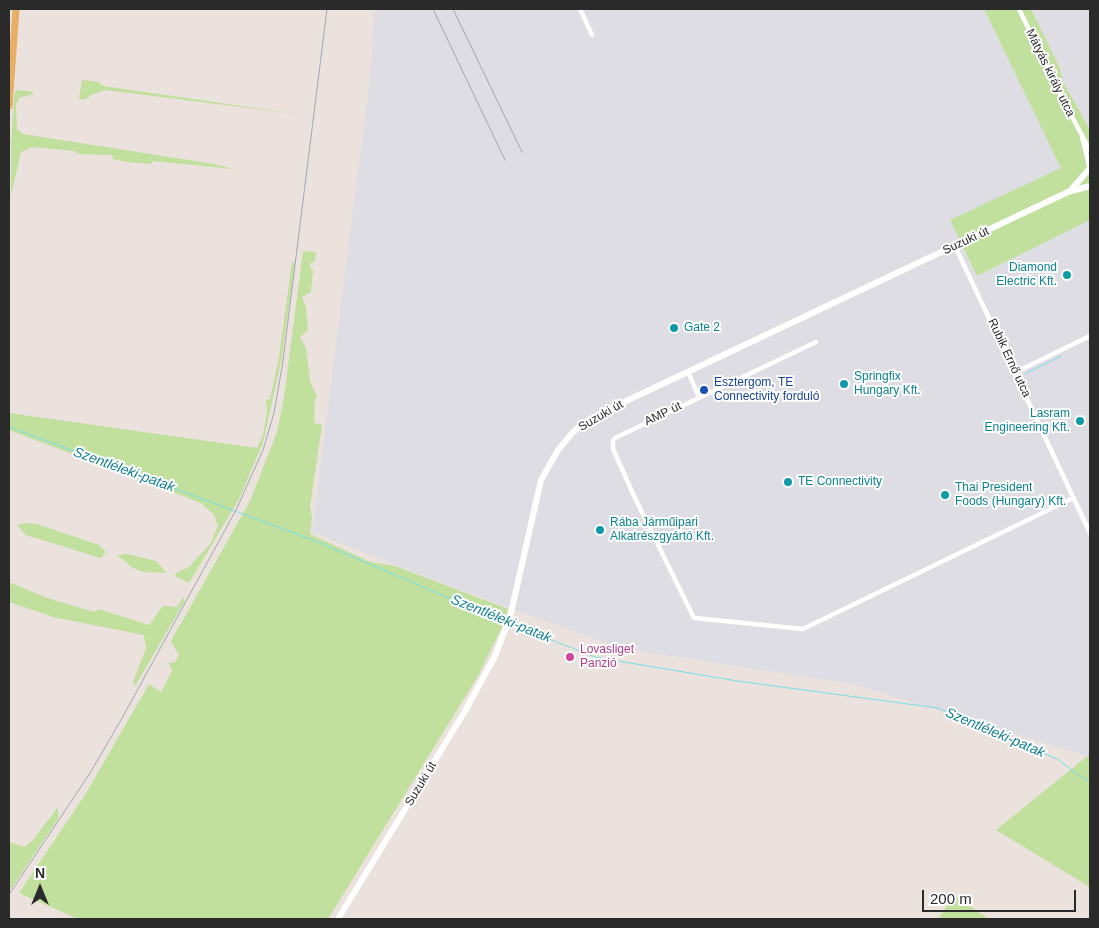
<!DOCTYPE html>
<meta charset="utf-8">
<style>
body{margin:0}
#map{position:relative;width:1099px;height:928px;overflow:hidden;background:#ebe2dd;font-family:Helvetica,sans-serif}
canvas{display:block}
.frame{position:absolute;inset:0;border:10px solid #2a2a2a;pointer-events:none}
.north{position:absolute;left:15px;top:863px;width:50px;height:50px;-webkit-text-stroke:4px #fff;paint-order:stroke;rotate:0deg;font-size:14px;font-weight:700;line-height:20px;text-align:center;color:#2a2a2a}
.north::after{content:'';display:block;margin:auto;width:18px;height:22px;background:#2a2a2a;clip-path:polygon(50% 0,100% 100%,50% 72%,0 100%)}
.scale{position:absolute;left:922px;top:890px;width:154px;height:22px;box-sizing:border-box;border:2px solid #2a2a2a;border-top:0;padding-left:6px;font-size:15px;line-height:18px;white-space:nowrap;color:#2a2a2a;-webkit-text-stroke:4px #fff;paint-order:stroke}
</style>
<div id="map">
<canvas width="1099" height="928"></canvas>
<div class="frame"></div>
<div class="north">N</div>
<div class="scale">200 m</div>
</div>
<script>
const context = document.querySelector('canvas').getContext('2d');
context.lineJoin = 'round';
function fill(path, color) { context.fillStyle = color; context.fill(path, 'evenodd'); }
const poly = rows => new Path2D(rows.map(r => 'M' + r).join(''));
function strokePath(path, color, width, dash) { context.strokeStyle = color; context.lineWidth = width; context.lineCap = dash ? 'butt' : 'round'; context.setLineDash(dash || []); context.stroke(path); }
function drawText(font, color, halo, rows, align = 'center') {
  context.font = font + ' Helvetica,sans-serif'; context.lineWidth = 4; context.setLineDash([]); context.textBaseline = 'middle'; context.strokeStyle = halo; context.fillStyle = color; for (const [text, x, y, turn = 0] of rows) {
    context.save(); context.translate(x, y); context.rotate((+turn || 0) * Math.PI / 180); context.textAlign = isNaN(turn) ? turn : align; if (halo) context.strokeText(text, 0, 0); context.fillText(text, 0, 0); context.restore();
  }
}
fill(poly([
 [375,9,984,9,1062,168,950,220,977,276,1090,220,1090,754,1087,756,852,684,620,648,460,590,312,532,369,86],
 [1031,9,1090,9,1090,130,1062,80,1060,68]
]), '#dedde4');
fill(poly([
 [984,9,1031,9,1060,68,1062,80,1090,130,1090,220,977,276,950,220,1061,168],
 [82,80,99,82,103,86,297,114,105,90,91,95,84,100,79,99],
 [16,90,29,91,35,94,19,98,16,105,17,129,23,134,214,164,233,169,153,161,150,164,127,162,113,159,112,155,79,154,74,151,32,147,21,152,11,196,11,145,14,95],
 [303,251,316,252,315,262,310,263,310,268,313,270,311,292,302,297,306,306,308,330,300,337,306,348,310,381,317,397,315,399,314,423,322,425,310,507,312,518,310,534,370,562,395,566,508,609,502,627,478,676,328,919,78,919,19,893,85,795,149,684,161,692,172,671,169,663,175,662,179,655,171,641,250,501,277,432,284,397],
 [292,262,295,263,282,357,263,443,239,499,189,583,175,576,176,573,189,567,210,544,218,526,214,515,201,503,9,430,9,413,257,448,263,435,267,412,266,400,270,399,279,357],
 [24,523,37,524,99,545,106,552,101,558,26,535,17,525],
 [127,554,156,561,167,573,143,572,133,568,117,555],
 [9,582,47,598,94,612,99,609,149,625,163,606,177,607,183,597,185,601,135,686,133,682,146,648,144,635,53,617,9,602],
 [1090,754,1090,887,996,830],
 [58,807,58,819,9,892,9,842,24,847,33,840],
 [954,895,989,919,938,919]
]), '#c1df9d');
strokePath(poly([
 [1025,374,1061,356],
 [9,427,318,542,505,622],
 [511,624,595,657,737,681,938,708,1057,759,1090,783]
]), '#77e0e7', 1);
strokePath(poly([
 [580,9,592,35],
 [1019,9,1065,104,1090,150],
 [1082,137,1090,169],
 [955,246,1090,533],
 [816,342,615,438,613,441,613,449,634,496,694,618,803,629,1073,498],
 [688,372,699,397],
 [1016,372,1090,336]
]), '#fff', 4.5);
strokePath(poly([
 [1071,190,1090,168],
 [338,919,465,711,495,656,510,617,541,480,558,450,573,432,590,419,622,403,1068,192,1090,186]
]), '#fff', 6);
strokePath(poly([
 [9,106,16,9]
]), '#e8af66', 7);
strokePath(poly([
 [433,9,505,160],
 [453,9,522,152],
 [9,895,90,773,121,720,236,510,263,450,274,413,283,361,327,9]
]), '#a0a7b3', 1);
for (const [x, y, r, color] of [
 [1067,275,5,"#0f9aa8"],
 [674,328,5,"#0f9aa8"],
 [844,384,5,"#0f9aa8"],
 [704,390,5,"#1a4fb4"],
 [1080,421,5,"#0f9aa8"],
 [788,482,5,"#0f9aa8"],
 [945,495,5,"#0f9aa8"],
 [600,530,5,"#0f9aa8"],
 [570,657,5,"#d1479c"]
]) { const dot = new Path2D(); dot.arc(x, y, r, 0, 2 * Math.PI); context.fillStyle = color; context.fill(dot); strokePath(dot, '#fff', 2); }
drawText('12px', '#2a2a2a', '#fff', [
 ["Mátyás király utca",1050,73,64],
 ["Suzuki út",966,241,-25],
 ["Rubik Ernő utca",1009,358,65],
 ["AMP út",663,414,-26],
 ["Suzuki út",601,416,-30],
 ["Suzuki út",421,784,-59]
]);
drawText('12px', '#0d838f', '#fff', [
 ["Diamond",1057,268,"right"],
 ["Electric Kft.",1057,282,"right"],
 ["Gate 2",684,328],
 ["Springfix",854,377],
 ["Hungary Kft.",854,391],
 ["Lasram",1070,414,"right"],
 ["Engineering Kft.",1070,428,"right"],
 ["TE Connectivity",798,482],
 ["Thai President",955,488],
 ["Foods (Hungary) Kft.",955,502],
 ["Rába Járműipari",610,523],
 ["Alkatrészgyártó Kft.",610,537]
], 'left');
drawText('12px', '#164399', '#fff', [
 ["Esztergom, TE",714,383],
 ["Connectivity forduló",714,397]
], 'left');
drawText('12px', '#b23c85', '#fff', [
 ["Lovasliget",580,650],
 ["Panzió",580,664]
], 'left');
drawText('italic 14px', '#168193', '#fff', [
 ["Szentléleki-patak",124,470,20],
 ["Szentléleki-patak",501,619,22],
 ["Szentléleki-patak",995,733,23]
]);
</script>
